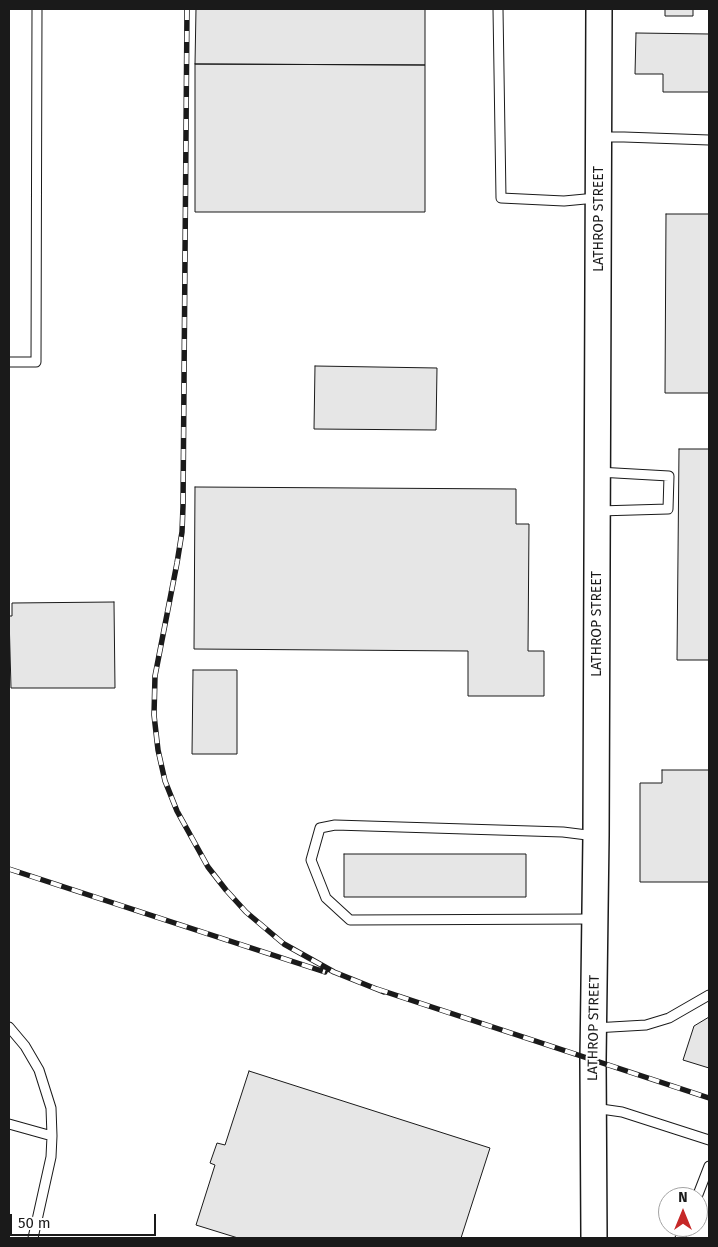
<!DOCTYPE html>
<style>
body{margin:0}
#map{position:relative;width:718px;height:1247px;overflow:hidden;background:#fff;font-family:"Fira Sans",sans-serif}
canvas{display:block}
.frame{position:absolute;inset:0;border:10px solid #1a1a1a;pointer-events:none}
.north{position:absolute;left:658px;top:1187px;width:50px;height:50px;box-sizing:border-box;background:#fff;border:1px solid #a3a3a3;border-radius:50%;rotate:0deg;font-size:14px;font-weight:700;line-height:20px;text-align:center;color:#1a1a1a}
.north::after{content:'';display:block;margin:auto;width:18px;height:22px;background:#c62828;clip-path:polygon(50% 0,100% 100%,50% 72%,0 100%)}
.scale{position:absolute;left:10px;top:1214px;width:146px;height:22px;box-sizing:border-box;border:2px solid #1a1a1a;border-top:0;padding-left:6px;font-size:15px;line-height:18px;white-space:nowrap;color:#1a1a1a;-webkit-text-stroke:4px #fff;paint-order:stroke}
</style>
<div id="map">
<canvas width="718" height="1247"></canvas>
<div class="frame"></div>
<div class="north">N</div>
<div class="scale">50 m</div>
</div>
<script>
const context = document.querySelector('canvas').getContext('2d');
context.lineJoin = 'round';
function fill(path, color) { context.fillStyle = color; context.fill(path, 'evenodd'); }
const poly = rows => new Path2D(rows.map(r => 'M' + r).join(''));
function strokePath(path, color, width, dash) { context.strokeStyle = color; context.lineWidth = width; context.lineCap = dash ? 'butt' : 'round'; context.setLineDash(dash || []); context.stroke(path); }
function drawText(font, color, halo, rows, align = 'center') {
  context.font = font + ' "Fira Sans",sans-serif'; context.lineWidth = 4; context.setLineDash([]); context.textBaseline = 'middle'; context.strokeStyle = halo; context.fillStyle = color; for (const [text, x, y, turn = 0] of rows) {
    context.save(); context.translate(x, y); context.rotate((+turn || 0) * Math.PI / 180); context.textAlign = isNaN(turn) ? turn : align; if (halo) context.strokeText(text, 0, 0); context.fillText(text, 0, 0); context.restore();
  }
}
const building = poly([
 [196,9,425,9,425,65,195,64,196,9],
 [665,9,693,9,693,16,665,16,665,9],
 [636,33,709,34,709,92,663,92,663,74,635,74,636,33],
 [195,64,425,65,425,212,195,212,195,64],
 [666,214,709,214,709,393,665,393,666,214],
 [315,366,437,368,436,430,314,429,315,366],
 [679,449,709,449,709,660,677,660,679,449],
 [195,487,516,489,516,524,529,524,528,651,544,651,544,696,468,696,468,651,194,649,195,487],
 [114,602,115,688,11,688,9,616,12,616,12,603,114,602],
 [193,670,237,670,237,754,192,754,193,670],
 [662,770,709,770,709,882,640,882,640,783,662,783,662,770],
 [344,854,526,854,526,897,344,897,344,854],
 [709,1017,709,1068,683,1060,694,1026,709,1017],
 [249,1071,490,1148,461,1238,238,1238,196,1225,215,1165,210,1163,217,1143,225,1145,249,1071]
]);
fill(building, '#e6e6e6');
strokePath(building, '#1a1a1a', 1);
const lane = poly([
 [498,9,501,198,564,201,596,198],
 [599,137,624,137,709,140],
 [9,362,36,362,37,9],
 [598,472,669,476,668,509,599,511],
 [592,919,350,920,326,898,311,860,320,828,335,825,563,832,595,836],
 [9,1027,25,1046,39,1070,51,1108,52,1136,51,1157,33,1238],
 [594,1028,646,1025,669,1018,709,995],
 [594,1108,622,1112,709,1140],
 [9,1124,52,1136],
 [697,1197,709,1166],
 [680,1238,685,1227]
]);
const secondary = poly([
 [594,1238,593,1060,596,836,599,9]
]);
strokePath(lane, '#1a1a1a', 11);
strokePath(secondary, '#1a1a1a', 28);
strokePath(lane, '#fff', 9);
strokePath(secondary, '#fff', 25);
const rail = poly([
 [187,9,183,506,182,532,177,563,155,676,154,715,158,750,165,781,177,811,208,867,226,890,246,912,284,944,334,972,384,992],
 [9,869,325,972],
 [377,989,709,1098]
]);
strokePath(rail, '#1a1a1a', 5.5);
strokePath(rail, '#fff', 4, [11]);
drawText('14px', '#1a1a1a', '#fff', [
 ["LATHROP STREET",599,219,-90],
 ["LATHROP STREET",597,624,-90],
 ["LATHROP STREET",594,1028,-89]
]);
</script>
